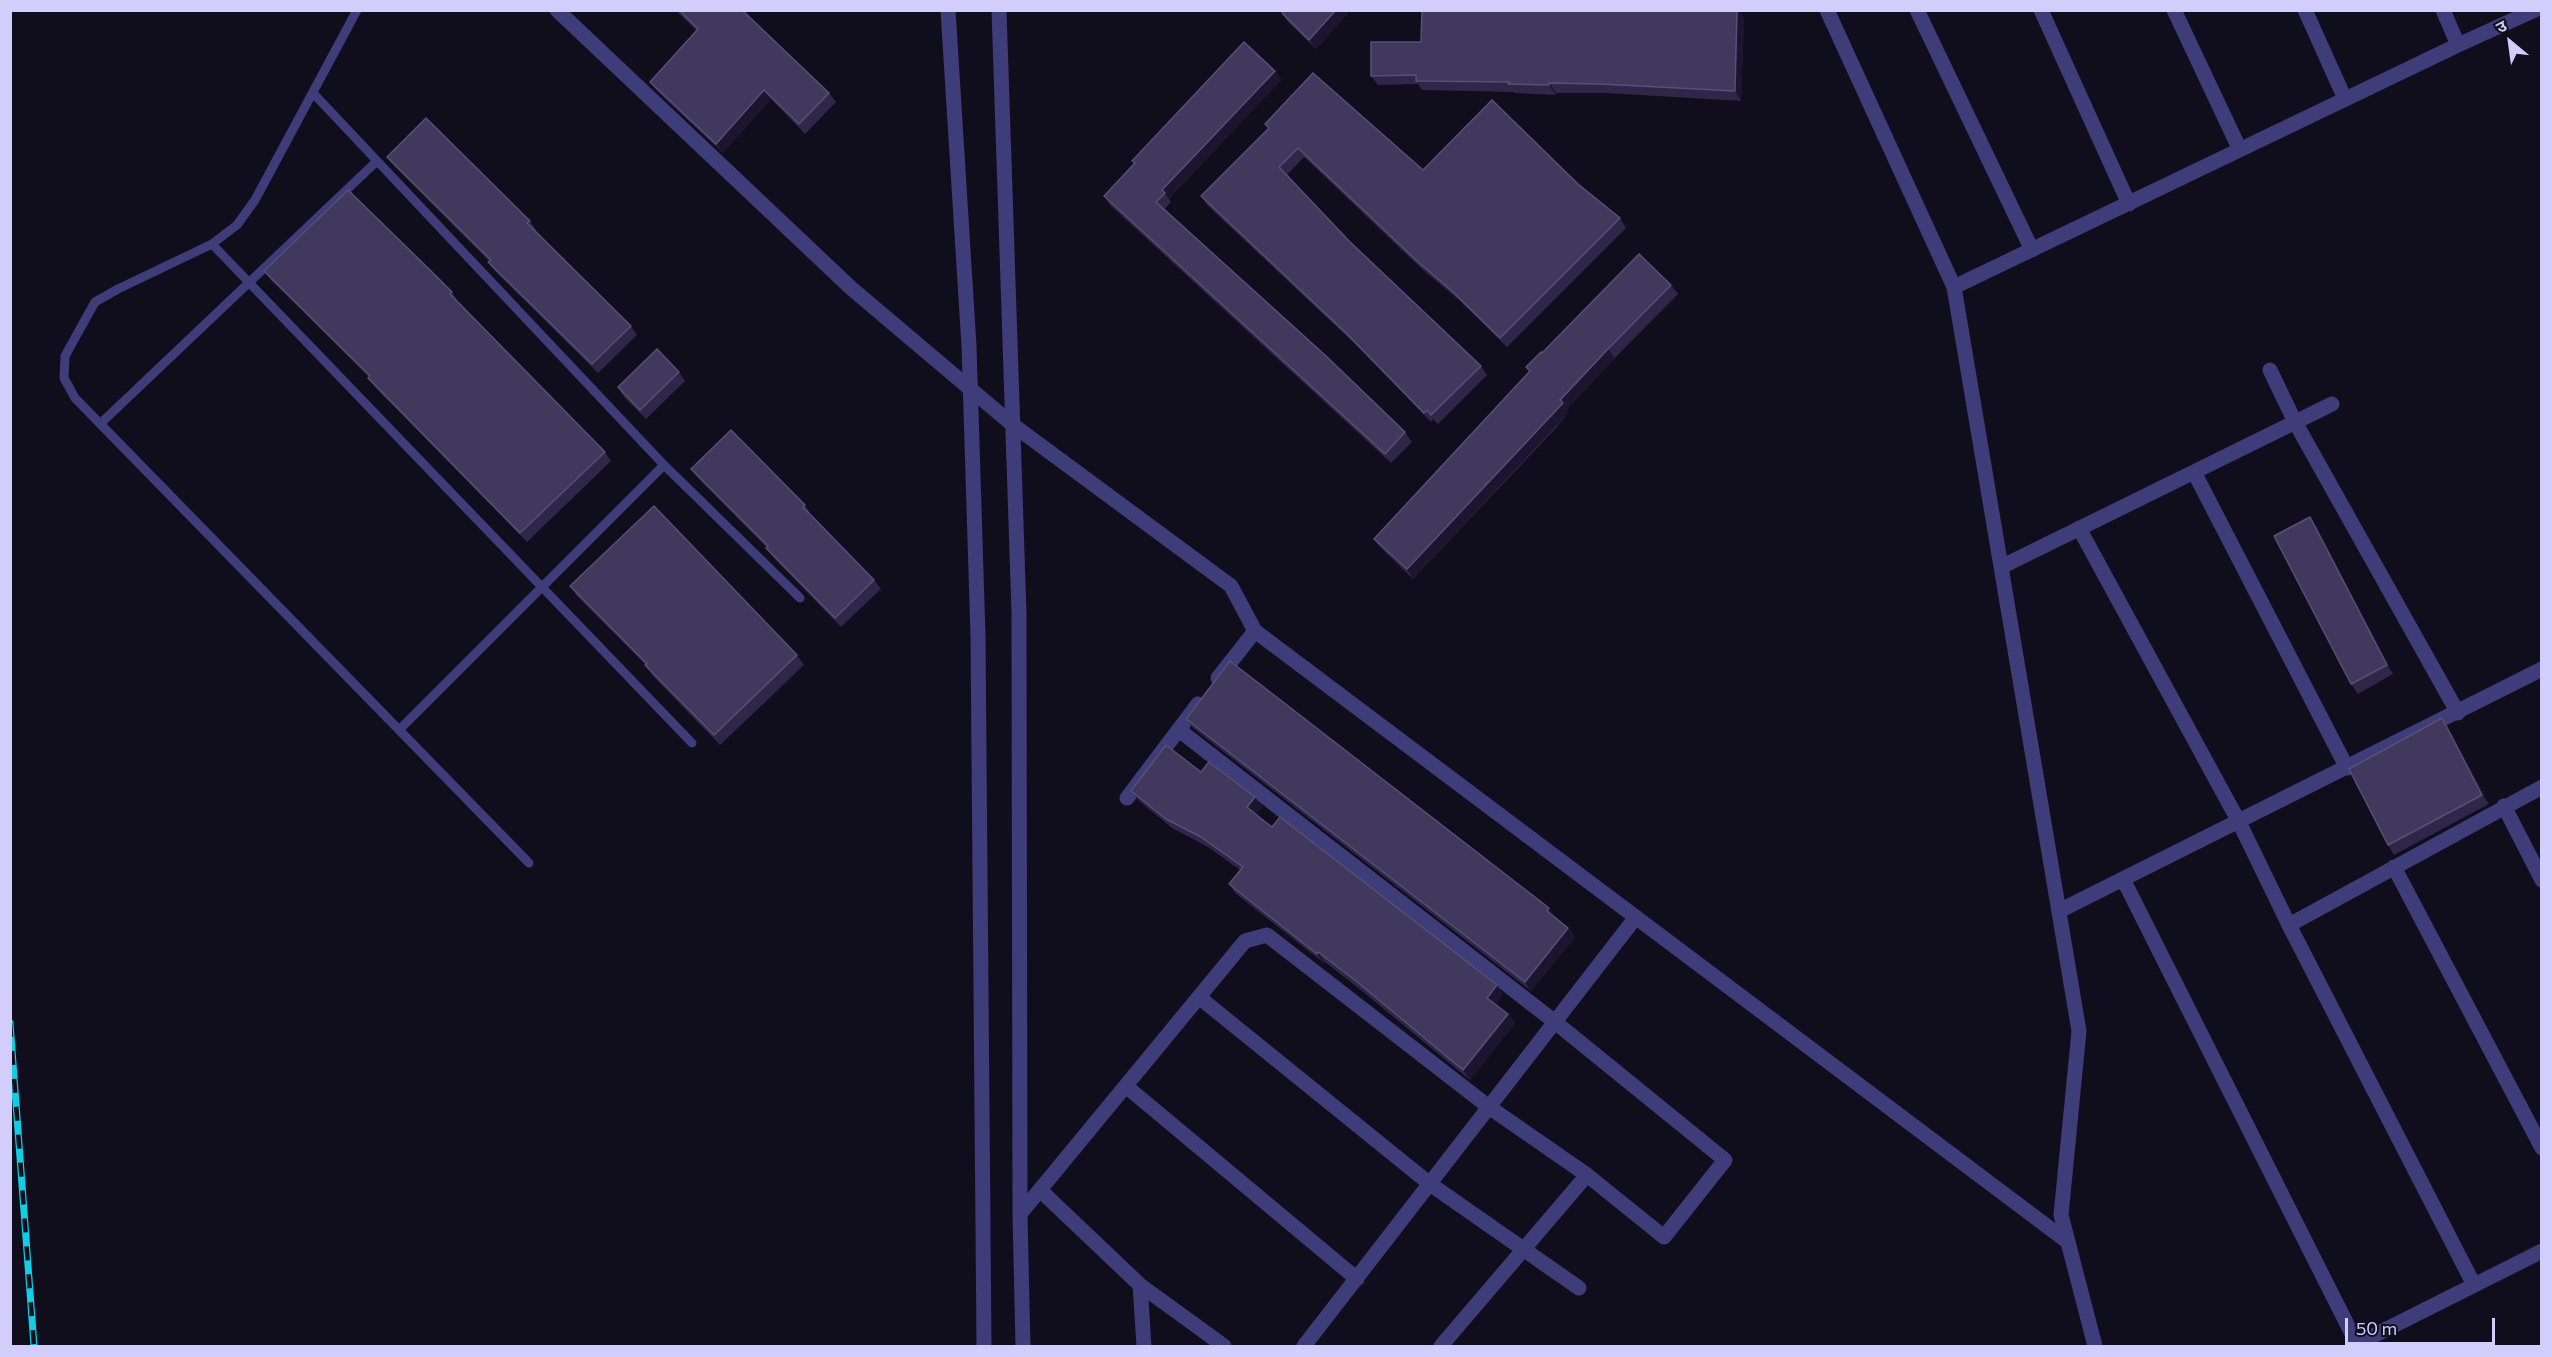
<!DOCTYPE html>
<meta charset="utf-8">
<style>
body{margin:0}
#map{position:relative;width:2552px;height:1357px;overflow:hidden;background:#100d1d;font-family:Commissioner,"Noto Sans Devanagari",sans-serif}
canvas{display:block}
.frame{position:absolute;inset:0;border:12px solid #d3cdfb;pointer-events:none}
.north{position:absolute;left:2480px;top:12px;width:60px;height:60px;-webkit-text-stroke:4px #100d1d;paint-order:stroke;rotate:331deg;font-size:16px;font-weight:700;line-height:24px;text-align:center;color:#d3cdfb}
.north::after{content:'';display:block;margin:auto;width:21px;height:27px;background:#d3cdfb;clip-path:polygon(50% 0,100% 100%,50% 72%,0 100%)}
.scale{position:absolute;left:2345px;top:1318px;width:150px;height:27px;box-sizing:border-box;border:3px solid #d3cdfb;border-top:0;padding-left:8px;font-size:18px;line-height:21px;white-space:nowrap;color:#d3cdfb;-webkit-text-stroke:4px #100d1d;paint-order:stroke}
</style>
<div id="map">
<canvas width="2552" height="1357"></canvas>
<div class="frame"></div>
<div class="north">उ</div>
<div class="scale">50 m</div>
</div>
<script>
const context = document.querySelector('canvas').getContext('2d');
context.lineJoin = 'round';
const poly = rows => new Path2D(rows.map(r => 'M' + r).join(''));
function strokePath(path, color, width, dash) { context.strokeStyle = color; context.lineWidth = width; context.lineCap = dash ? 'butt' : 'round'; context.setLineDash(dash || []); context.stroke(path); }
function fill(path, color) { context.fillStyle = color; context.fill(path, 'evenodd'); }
strokePath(poly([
 [357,10,255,200,237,225,212,244,118,289,95,302,65,356,64,378,75,398,529,863],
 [313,93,664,465,800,598],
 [212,244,692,743],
 [100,424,377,161],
 [399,730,664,465]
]), '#3e3c79', 9);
strokePath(poly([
 [557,10,851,288,1013,425,1231,586,1255,631,2068,1242],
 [948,10,969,346,978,636,984,1346],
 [999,10,1019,613,1020,1214,1023,1346],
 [1827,10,1954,287,2079,1031,2061,1215,2095,1346],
 [1917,10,2032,250],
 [2041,10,2129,204],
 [2174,10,2240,150],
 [2305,10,2345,99],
 [2458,45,2535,10],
 [1954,287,2458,45,2443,10],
 [2270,370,2295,422,2458,713],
 [2194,472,2347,768],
 [2079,528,2239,822,2289,925,2474,1285],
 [2001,567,2332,404],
 [1218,678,1255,631],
 [1179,730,1555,1022,1725,1160,1664,1237,1587,1175,1441,1346],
 [1127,798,1198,704],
 [2504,806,2542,880],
 [2394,867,2542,1148],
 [2123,879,2357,1344],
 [2059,911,2542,669],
 [2289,925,2542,787],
 [1200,998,1430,1184,1579,1288],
 [1127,1087,1357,1279],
 [1040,1190,1140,1285,1224,1346],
 [1020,1214,1245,941,1267,935,1489,1107,1587,1175],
 [1140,1285,1144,1346],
 [1304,1346,1636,917],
 [2353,1346,2542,1251]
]), '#3e3c79', 15);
const rail = poly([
 [10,1023,34,1346]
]);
strokePath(rail, '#10cee4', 7);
strokePath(rail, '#100d1d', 4.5, [14]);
fill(poly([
 [675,10,742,10,829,93,836,102,805,134,771,99,723,153,657,91,650,82,697,31],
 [1285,10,1351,10,1316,49,1288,22,1282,13],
 [1744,17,1741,101,1607,93,1556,93,1556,95,1515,93,1514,92,1422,90,1418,84,1378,85,1371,76,1421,42],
 [1275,71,1281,80,1169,199,1171,202,1165,209,1405,432,1412,442,1391,463,1111,206,1104,196,1135,164,1132,161],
 [1265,124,1423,170,1578,184,1620,218,1626,228,1507,347,1459,300,1423,270,1304,157,1287,175,1350,242,1481,366,1487,375,1438,424,1433,419,1431,422,1355,344,1208,206,1201,196,1269,129],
 [387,157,530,221,536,230,535,231,631,326,637,335,598,373,495,271,488,262,489,261,394,166],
 [264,271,452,292,458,302,605,452,611,461,527,542,375,387,369,377,271,280],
 [1671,285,1678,294,1615,358,1567,409,1569,412,1555,429,1413,579,1381,548,1374,539,1530,372,1526,367,1542,353],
 [679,372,685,381,646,419,624,397,618,387],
 [691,469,805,505,811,515,874,580,881,589,841,627,773,557,767,548,698,478],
 [2316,526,2393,674,2358,694,2351,684],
 [570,586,797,655,804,665,720,745,652,675,646,665,577,596],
 [1186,719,1556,917,1568,928,1575,937,1531,991,1193,728],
 [2448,727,2489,804,2394,855,2388,845],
 [1201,772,1255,797,1262,807,1256,814,1272,827,1503,994,1496,1004,1508,1014,1515,1023,1470,1080,1362,991,1325,962,1324,963,1235,893,1229,884,1240,870,1208,847,1172,828,1138,800,1131,791]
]), '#2e274a');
fill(poly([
 [1336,10,1351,10,1316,49,1309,40],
 [1737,10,1739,10,1744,17,1741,101,1735,91],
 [1275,71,1281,80,1169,199,1162,190],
 [1549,83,1556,93,1556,95,1549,85],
 [764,90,771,99,723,153,716,144],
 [1608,349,1615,358,1567,409,1569,412,1413,579,1407,569],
 [2310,517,2316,526,2393,674,2387,665],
 [2442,718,2448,727,2489,804,2482,795],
 [1255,797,1262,807,1254,816,1247,807],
 [1549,908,1556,917,1553,920,1547,911],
 [1568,928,1575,937,1531,991,1525,982],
 [1318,952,1325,962,1324,963,1317,954],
 [1497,985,1503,994,1494,1007,1487,998],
 [1508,1014,1515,1023,1470,1080,1463,1070]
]), '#1b1530');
const building = poly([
 [679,10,742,10,829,93,799,124,764,90,716,144,650,82,698,29,679,10],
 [1285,10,1336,10,1309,40,1282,13,1285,10],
 [1422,10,1737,10,1735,91,1601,84,1549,83,1549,85,1508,84,1510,82,1416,81,1416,75,1371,76,1371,42,1421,42,1422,10],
 [1244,42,1275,71,1162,190,1165,193,1156,202,1326,356,1405,432,1385,454,1104,196,1135,163,1132,161,1244,42],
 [1313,73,1423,170,1492,100,1578,184,1620,218,1500,338,1452,291,1417,261,1298,148,1279,167,1350,242,1481,366,1431,415,1427,410,1424,413,1348,335,1201,196,1269,128,1265,124,1313,73],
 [426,118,530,221,527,223,631,326,592,364,488,262,491,260,387,157,426,118],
 [348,190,430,270,452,292,450,294,605,452,520,533,368,378,370,376,264,271,348,190],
 [1639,254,1671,285,1608,349,1560,400,1563,403,1548,419,1407,569,1374,539,1530,371,1526,367,1541,352,1542,353,1639,254],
 [657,349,679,372,640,410,618,387,657,349],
 [731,430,805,505,803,507,874,580,835,618,766,548,768,546,691,469,731,430],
 [654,506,797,655,714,735,645,665,647,664,570,586,654,506],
 [2310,517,2387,665,2351,684,2274,536,2310,517],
 [1230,661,1549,908,1547,911,1568,928,1525,982,1186,719,1230,661],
 [2442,718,2482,795,2388,845,2349,769,2442,718],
 [1166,745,1201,772,1209,762,1255,797,1247,807,1259,817,1272,827,1280,817,1497,985,1487,998,1508,1014,1463,1070,1356,981,1318,952,1317,954,1229,884,1243,867,1201,837,1166,819,1131,791,1166,745]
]);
fill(building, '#40395d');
strokePath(building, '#575076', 1.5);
</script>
